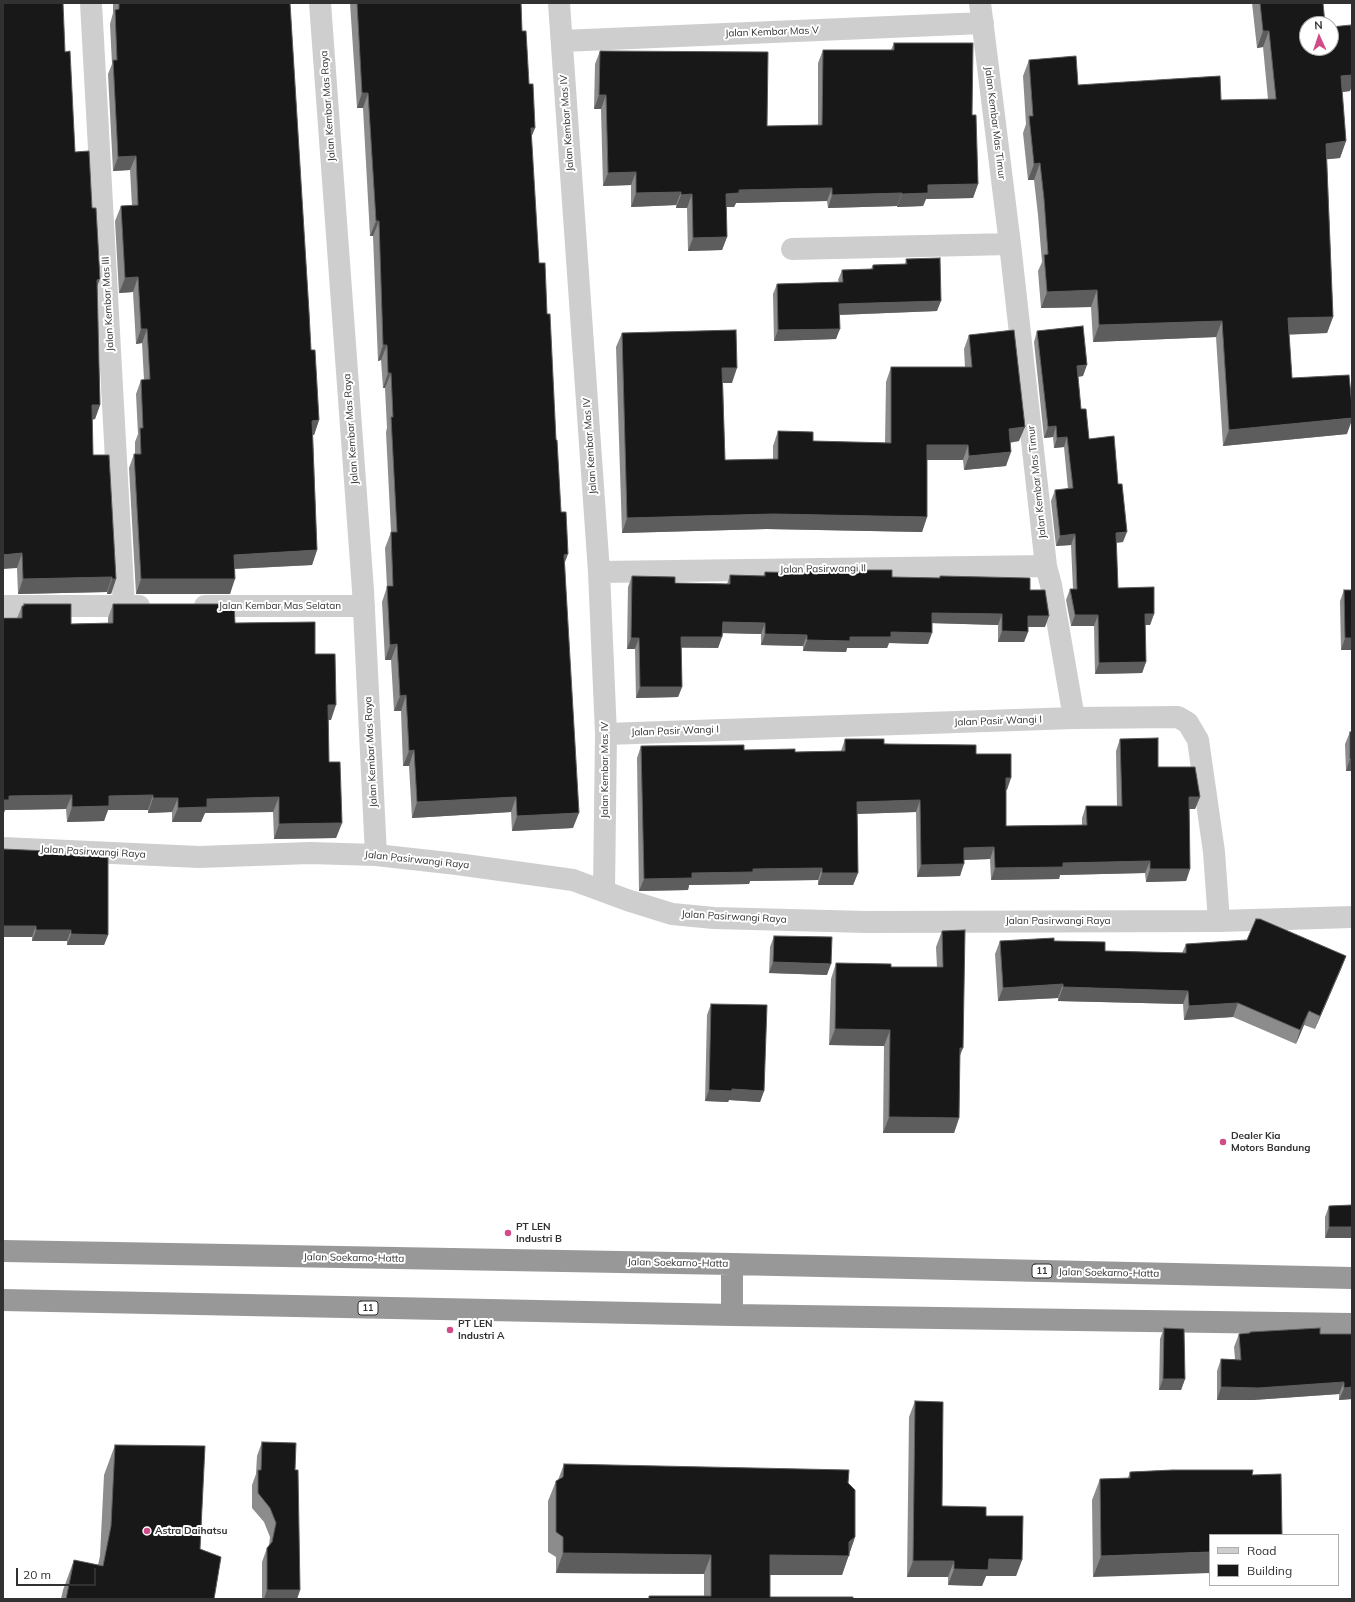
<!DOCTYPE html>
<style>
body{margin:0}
#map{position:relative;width:1355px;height:1602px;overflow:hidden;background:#fff;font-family:Mulish,sans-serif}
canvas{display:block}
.frame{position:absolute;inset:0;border:4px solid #313131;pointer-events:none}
.legend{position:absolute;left:1209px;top:1534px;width:130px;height:52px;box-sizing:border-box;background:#fff;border:1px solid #adadad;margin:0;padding:5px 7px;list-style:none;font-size:12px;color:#313131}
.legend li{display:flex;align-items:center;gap:8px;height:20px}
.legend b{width:20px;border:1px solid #adadad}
.north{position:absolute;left:1299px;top:16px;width:40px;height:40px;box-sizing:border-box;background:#fff;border:1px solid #adadad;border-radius:50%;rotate:357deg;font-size:11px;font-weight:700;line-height:16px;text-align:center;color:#313131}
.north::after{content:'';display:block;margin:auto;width:14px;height:18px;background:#d04c89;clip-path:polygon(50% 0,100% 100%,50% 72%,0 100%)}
.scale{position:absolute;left:16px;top:1568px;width:80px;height:18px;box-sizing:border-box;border:2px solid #313131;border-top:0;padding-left:5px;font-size:12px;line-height:14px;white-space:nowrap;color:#313131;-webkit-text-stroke:3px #fff;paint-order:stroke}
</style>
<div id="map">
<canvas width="1355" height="1602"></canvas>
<div class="frame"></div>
<ul class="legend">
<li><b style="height:5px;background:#cecece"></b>Road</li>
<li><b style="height:11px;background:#181818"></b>Building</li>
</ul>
<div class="north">N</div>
<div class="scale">20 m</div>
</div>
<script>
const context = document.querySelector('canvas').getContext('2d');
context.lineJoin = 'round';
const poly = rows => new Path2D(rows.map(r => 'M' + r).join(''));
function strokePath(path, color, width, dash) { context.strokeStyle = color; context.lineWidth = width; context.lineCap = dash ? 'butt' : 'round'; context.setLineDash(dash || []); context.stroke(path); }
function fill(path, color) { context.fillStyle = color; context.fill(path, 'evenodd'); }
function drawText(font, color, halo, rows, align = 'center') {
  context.font = font + ' Mulish,sans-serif'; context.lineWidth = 4; context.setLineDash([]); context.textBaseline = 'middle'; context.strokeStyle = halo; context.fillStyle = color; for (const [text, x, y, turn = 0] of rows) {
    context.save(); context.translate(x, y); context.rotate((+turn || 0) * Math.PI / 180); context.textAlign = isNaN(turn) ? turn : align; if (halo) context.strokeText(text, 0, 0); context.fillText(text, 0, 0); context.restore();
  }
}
strokePath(poly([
 [91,3,124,606],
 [320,3,363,590,376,855],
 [559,3,599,572,606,734,604,890],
 [980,3,1010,244,1046,566,1051,585,1074,718],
 [562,41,983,23],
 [792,249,1010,244],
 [599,572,1046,566],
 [3,606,139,606],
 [205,606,364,606],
 [606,734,1074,718,1178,717,1188,723,1198,740,1214,852,1219,921],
 [3,848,199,857,310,853,376,855,457,864,573,880,627,900,672,914,714,918,866,922,1219,921,1352,917]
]), '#cecece', 22);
strokePath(poly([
 [3,1251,732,1264,1352,1278],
 [732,1264,732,1315],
 [3,1300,732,1315,1352,1324]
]), '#989898', 22);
fill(poly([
 [113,3,290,3,309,312,311,350,319,420,314,435,313,435,317,550,312,565,235,569,230,594,136,594,129,468,134,454,135,454,135,442,138,434,136,394,141,380,144,380,142,343,136,344,133,292,119,293,115,221,121,206,132,206,130,170,113,171,108,74,112,64,110,24,113,13],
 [350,3,521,3,522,31,535,128,531,137,539,263,547,314,565,563,573,828,512,831,511,812,412,818,409,766,403,766,401,711,394,711,391,660,385,660,382,602,387,587,385,548,391,532,386,432,387,428,385,388,383,388,381,360,378,361,373,236,370,236,363,108,357,108],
 [1252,3,1323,3,1307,24,1352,38,1352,85,1350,91,1342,92,1346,141,1340,158,1327,159,1333,317,1327,333,1289,334,1292,378,1347,434,1223,446,1216,337,1093,342,1091,307,1041,308,1038,271,1042,262,1038,215,1034,180,1028,180,1023,133,1026,124,1023,76,1029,60,1078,85,1221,100,1268,99,1263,47,1257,48],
 [894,43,972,115,978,184,973,198,926,199,923,206,897,207,897,206,828,208,827,201,736,203,734,207,726,207,727,237,722,250,688,251,687,208,676,208,676,205,631,207,631,185,603,186,601,109,594,109,595,64,600,51,767,126,818,125,818,63,823,50,891,50],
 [65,52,75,152,92,208,97,286,100,405,95,419,92,420,93,455,116,579,111,594,107,594,107,592,18,594,17,568],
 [906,259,937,311,839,315,836,339,774,341,773,294,777,284,839,282,838,280,842,270,871,269,873,265,905,264],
 [1037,331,1083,376,1078,377,1081,409,1089,439,1123,542,1116,543,1118,588,1154,614,1150,625,1145,625,1146,662,1142,673,1095,674,1094,626,1071,626,1066,600,1070,589,1073,589,1071,545,1056,546,1051,501,1055,490,1068,489,1064,447,1054,448,1053,437,1044,438,1034,342],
 [622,333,732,383,723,383,725,460,773,459,773,446,778,431,813,441,885,443,886,382,891,367,965,367,964,349,969,335,1019,441,1010,443,1006,466,964,470,963,460,927,460,927,517,922,532,767,529,622,533,616,347],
 [854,570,892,577,939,578,940,576,1030,590,1045,627,1028,627,1028,632,1024,642,998,642,998,625,932,623,928,644,889,643,887,648,847,648,846,652,803,651,803,646,761,645,761,634,723,633,718,648,681,648,682,687,678,697,636,698,635,649,627,649,628,587,632,576,675,583,727,584,730,575,763,576,765,572,808,573,809,571,853,572],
 [1344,590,1352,590,1352,650,1341,650,1340,601],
 [24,604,71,624,108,623,108,618,113,604,235,623,315,654,331,720,328,720,329,762,342,823,336,838,274,839,273,812,205,813,201,822,172,822,172,812,148,813,148,810,108,810,104,821,67,822,66,809,5,810,3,815,17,618,22,606,23,606],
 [1350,732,1352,732,1352,771,1346,771,1345,744],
 [845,739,976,754,1007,790,1006,790,1006,826,1082,825,1082,818,1086,806,1117,806,1116,751,1120,739,1200,797,1195,809,1189,809,1190,869,1186,881,1146,882,1145,873,1060,875,1059,879,991,880,990,859,964,860,960,876,917,877,916,812,857,814,858,873,853,885,818,885,818,880,750,881,749,884,689,885,688,890,639,891,637,758,641,746,795,752,841,751],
 [70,855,108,935,104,945,67,945,67,941,32,941,32,937,3,937],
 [942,931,960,1056,959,1118,954,1133,883,1133,884,1046,829,1045,831,979,836,963,891,967,937,967,936,947],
 [774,936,827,975,769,973,770,947],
 [1000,941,1054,941,1105,951,1182,953,1186,944,1346,956,1341,969,1315,1029,1304,1025,1296,1044,1233,1017,1184,1020,1183,1004,1058,1001,1058,998,998,1001,995,954],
 [711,1004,764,1091,760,1102,729,1100,728,1102,705,1101,707,1015],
 [1352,1205,1325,1238,1325,1217,1329,1206],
 [1164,1328,1185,1379,1181,1390,1159,1390,1160,1339],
 [1250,1332,1320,1334,1352,1334,1352,1404,1352,1399,1339,1400,1339,1394,1253,1400,1217,1400,1217,1371,1221,1359,1235,1359,1234,1347,1239,1334,1250,1333],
 [915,1401,942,1506,986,1516,1022,1560,1016,1576,986,1576,982,1586,948,1585,948,1577,907,1577,909,1417],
 [262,1442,295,1470,300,1590,297,1599,262,1599,262,1562,267,1548,269,1546,270,1537,264,1522,252,1508,252,1485,256,1474,257,1456],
 [115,1445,200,1549,214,1599,61,1599,63,1590,74,1560,98,1565,100,1556,104,1475],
 [564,1464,848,1483,855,1537,842,1575,770,1575,770,1597,704,1596,704,1574,556,1573,556,1557,548,1552,548,1501,556,1481,558,1480],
 [1173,1470,1093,1577,1092,1500,1100,1479,1128,1478,1130,1472]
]), '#8c8c8c');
fill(poly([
 [1263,31,1269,31,1263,47,1257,48],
 [1352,75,1352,85,1350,91,1335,93,1341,76],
 [362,93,368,93,363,108,357,108],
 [599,95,606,95,601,109,594,109],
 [531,128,535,128,529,143],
 [1346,141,1340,158,1320,160,1326,144],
 [136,156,130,170,113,171,118,157],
 [1040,163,1034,180,1028,180,1034,164],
 [636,172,631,185,603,186,608,173],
 [978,184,973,198,926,199,923,206,897,207,902,194,928,185],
 [832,188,827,201,736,203,734,207,721,207,726,194,739,190],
 [681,192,676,205,631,207,636,193],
 [902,193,897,206,828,208,832,195],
 [692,194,687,208,676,208,681,195],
 [376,221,379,221,373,236,370,236],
 [727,237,722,250,688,251,693,238],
 [138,277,133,292,119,293,125,278],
 [100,279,94,294,97,280],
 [1097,290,1091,307,1041,308,1047,292],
 [941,301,937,311,835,315,839,304],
 [1333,317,1327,333,1282,335,1288,318],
 [1222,321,1216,337,1093,342,1099,325],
 [141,329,147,329,142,343,136,344],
 [840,329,836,339,774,341,778,330],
 [383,345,387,345,381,360,378,361],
 [1087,365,1083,376,1073,377,1077,366],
 [722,368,737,368,732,383,717,383],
 [388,373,391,373,385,388,383,388],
 [92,405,100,405,95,419,86,420],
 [1352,418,1352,420,1347,434,1223,446,1229,430],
 [319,420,314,435,307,435,312,421],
 [1056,426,1053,437,1044,438,1048,427],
 [1025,427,1019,441,1003,443,1009,429],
 [1067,437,1064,447,1054,448,1057,438],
 [927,445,968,445,963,460,922,460],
 [1011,452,1006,466,964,470,969,456],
 [773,514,927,517,922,532,767,529,622,533,627,518],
 [1127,532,1123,542,1112,543,1116,533],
 [1075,534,1071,545,1056,546,1060,536],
 [317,550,312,565,229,569,234,555],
 [22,553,17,568,3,569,3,555],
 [568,554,562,570,564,555],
 [112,577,107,592,18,594,23,579],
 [112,579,116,579,111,594,107,594],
 [141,579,235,579,230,594,136,594],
 [932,613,1002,614,998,625,928,623],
 [1145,614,1154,614,1150,625,1141,625],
 [1075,615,1098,615,1094,626,1071,626],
 [1028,616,1049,616,1045,627,1024,627],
 [723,622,765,623,761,634,719,633],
 [1002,631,1028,632,1024,642,998,642],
 [891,632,932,633,928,644,889,643,887,648,847,648,846,652,803,651,807,640,850,637],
 [765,634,807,635,803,646,761,645],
 [681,637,722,637,718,648,677,647],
 [631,638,639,638,635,649,627,649],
 [1345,638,1352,638,1352,650,1341,650],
 [397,644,391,660,385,660,390,645],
 [1146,662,1142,673,1095,674,1099,663],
 [640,687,682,687,678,697,636,698],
 [406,695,401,711,394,711,400,696],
 [328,705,336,705,331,720,323,720],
 [414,750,409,766,403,766,409,751],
 [1350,759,1352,759,1352,771,1346,771],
 [1006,778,1011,778,1007,790,1001,790],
 [72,795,66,809,5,810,3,815,3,800,9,796],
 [153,795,148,810,108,810,104,821,67,822,72,807,109,796],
 [279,797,273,812,205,813,201,822,172,822,178,808,207,799],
 [516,797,511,812,412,818,417,802],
 [1189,797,1200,797,1195,809,1185,809],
 [153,798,178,798,172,812,148,813],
 [920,800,916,812,852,814,857,802],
 [579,813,573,828,512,831,517,816],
 [342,823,336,838,274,839,279,824],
 [994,847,990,859,960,860,964,848],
 [1150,861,1145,873,1060,875,1059,879,991,880,995,868,1063,863],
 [964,864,960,876,917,877,921,865],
 [822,868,818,880,750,881,749,884,689,885,688,890,639,891,644,879,692,873,753,869],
 [1150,869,1190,869,1186,881,1146,882],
 [822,873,858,873,853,885,818,885],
 [3,926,36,926,32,937,3,937],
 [36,930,71,930,67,941,32,941],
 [71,934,108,935,104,945,67,945],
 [1346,956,1341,969,1315,1029,1320,1016],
 [773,962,831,964,827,975,769,973],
 [1063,984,1058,998,998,1001,1003,988],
 [1063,987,1188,991,1183,1004,1058,1001],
 [1238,1003,1233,1017,1184,1020,1189,1006],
 [1309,1011,1304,1025,1296,1044,1300,1030],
 [835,1029,890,1030,884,1046,829,1045],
 [960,1048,963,1048,957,1063],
 [732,1089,764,1091,760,1102,729,1100,728,1102,705,1101,709,1090],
 [889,1117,959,1118,954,1133,883,1133],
 [1329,1227,1352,1227,1352,1238,1325,1238],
 [1163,1379,1185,1379,1181,1390,1159,1390],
 [1344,1382,1339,1394,1253,1400,1217,1400,1221,1387],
 [1352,1387,1352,1399,1339,1400,1344,1388],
 [855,1537,842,1575,763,1575,770,1555,849,1542],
 [1210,1552,1210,1573,1093,1577,1101,1556],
 [563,1553,711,1555,704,1574,556,1573],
 [989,1559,1022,1560,1016,1576,986,1576,982,1586,948,1585,954,1569],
 [913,1561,954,1561,948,1577,907,1577],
 [267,1590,300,1590,297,1599,264,1599]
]), '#5d5d5d');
const building = poly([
 [3,3,63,3,65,52,70,51,75,152,89,151,92,208,96,208,100,279,97,280,100,405,92,405,93,455,109,455,116,579,112,579,112,577,23,579,22,553,3,555,3,3],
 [119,3,290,3,309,312,311,350,315,350,319,420,312,421,317,550,234,555,235,579,141,579,134,454,141,454,140,428,143,428,141,380,150,379,147,329,141,329,138,277,125,278,121,206,138,205,136,156,118,157,113,60,117,60,115,10,119,9,119,3],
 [357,3,521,3,522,31,526,31,529,84,533,84,535,128,531,128,539,263,545,263,547,314,550,314,556,440,557,440,561,512,566,512,568,554,564,555,579,813,517,816,516,797,417,802,414,750,409,751,406,695,400,696,397,644,390,645,387,586,393,586,391,532,397,532,391,417,393,417,391,373,388,373,387,345,383,345,379,221,376,221,368,93,362,93,357,3],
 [1260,3,1323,3,1325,24,1307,24,1307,48,1331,48,1331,27,1351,25,1352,38,1352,75,1341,76,1346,141,1326,144,1333,317,1288,318,1292,378,1349,375,1352,406,1352,418,1229,430,1222,321,1099,325,1097,290,1047,292,1044,255,1048,254,1044,199,1040,163,1034,164,1029,116,1033,116,1029,60,1076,56,1078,85,1220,76,1221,100,1276,99,1269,31,1263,31,1260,3],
 [894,43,973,43,972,115,976,115,978,184,928,185,928,193,902,194,902,193,832,195,832,188,739,190,739,193,726,194,727,237,693,238,692,194,681,195,681,192,636,193,636,172,608,173,606,95,599,95,600,51,768,52,767,126,822,125,823,50,894,50,894,43],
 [940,258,941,301,839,304,840,329,778,330,777,284,843,282,842,270,873,269,873,265,907,264,906,259,940,258],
 [1083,326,1087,365,1077,366,1081,409,1086,409,1089,439,1114,436,1118,484,1122,484,1127,532,1116,533,1118,588,1154,587,1154,614,1145,614,1146,662,1099,663,1098,615,1075,615,1070,589,1077,589,1075,534,1060,536,1055,490,1073,488,1067,437,1057,438,1056,426,1048,427,1037,331,1083,326],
 [736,330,737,368,722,368,725,460,778,459,778,431,813,432,813,441,891,443,891,367,972,367,969,335,1014,330,1025,427,1009,429,1011,452,969,456,968,445,927,445,927,517,773,514,627,518,622,333,736,330],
 [854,570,892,570,892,577,940,578,940,576,1030,578,1030,590,1045,590,1049,616,1028,616,1028,632,1002,631,1002,614,932,613,932,633,891,632,891,637,850,637,850,641,807,640,807,635,765,634,765,623,723,622,722,637,681,637,682,687,640,687,639,638,631,638,632,576,675,577,675,583,730,584,730,575,765,576,765,572,809,573,809,571,854,572,854,570],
 [1344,590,1352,590,1352,638,1345,638,1344,590],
 [24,604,71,604,71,624,113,623,113,604,234,604,235,623,315,622,315,654,335,654,336,705,328,705,329,762,340,762,342,823,279,824,279,797,207,799,207,807,178,808,178,798,153,798,153,795,109,796,109,806,72,807,72,795,9,796,9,800,3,800,3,618,22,618,22,606,24,606,24,604],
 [1350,732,1352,732,1352,759,1350,759,1350,732],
 [1158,738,1158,767,1195,767,1200,797,1189,797,1190,869,1150,869,1150,861,1063,863,1063,867,995,868,994,847,964,848,964,864,921,865,920,800,857,802,858,873,822,873,822,868,753,869,753,872,692,873,692,878,644,879,641,746,744,745,744,750,795,749,795,752,845,751,845,739,884,739,884,744,976,745,976,754,1011,754,1011,778,1006,778,1006,826,1087,825,1086,806,1122,806,1120,739,1158,738],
 [3,849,70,852,70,855,108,855,108,935,71,934,71,930,36,930,36,926,3,926,3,849],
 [1256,919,1260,919,1346,956,1320,1016,1309,1011,1300,1030,1238,1003,1189,1006,1188,991,1063,987,1063,984,1003,988,1000,941,1054,938,1054,941,1105,942,1105,951,1186,953,1186,944,1247,940,1256,919],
 [965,930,963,1048,960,1048,959,1118,889,1117,890,1030,835,1029,836,963,891,964,891,967,943,967,942,931,965,930],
 [774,936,832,937,831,964,773,962,774,936],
 [711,1004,767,1005,764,1091,732,1089,732,1091,709,1090,711,1004],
 [1352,1205,1352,1227,1329,1227,1329,1206,1352,1205],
 [1164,1328,1184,1329,1185,1379,1163,1379,1164,1328],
 [1320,1328,1320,1334,1352,1334,1352,1387,1344,1388,1344,1382,1258,1388,1221,1387,1221,1359,1241,1360,1239,1334,1250,1333,1250,1332,1320,1328],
 [915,1401,943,1402,942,1506,986,1507,986,1516,1023,1516,1022,1560,989,1559,988,1570,954,1569,954,1561,913,1561,915,1401],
 [262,1442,296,1443,295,1470,298,1470,300,1590,267,1590,267,1548,272,1542,276,1523,270,1508,258,1493,258,1470,261,1470,262,1442],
 [115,1445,205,1446,200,1549,221,1557,214,1599,66,1599,74,1560,103,1566,111,1526,115,1445],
 [564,1464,849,1470,848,1483,855,1490,855,1537,849,1542,849,1556,770,1555,770,1597,853,1597,853,1599,649,1599,649,1596,711,1596,711,1555,563,1553,563,1537,556,1532,556,1481,563,1477,564,1464],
 [1173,1470,1253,1470,1252,1475,1281,1474,1282,1535,1210,1535,1210,1552,1101,1556,1100,1479,1130,1478,1130,1472,1173,1470]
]);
fill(building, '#181818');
strokePath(building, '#5d5d5d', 1);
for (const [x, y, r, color] of [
 [1223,1142,4,"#d04c89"],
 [508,1233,4,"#d04c89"],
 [450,1330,4,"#d04c89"],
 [147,1531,4,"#d04c89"]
]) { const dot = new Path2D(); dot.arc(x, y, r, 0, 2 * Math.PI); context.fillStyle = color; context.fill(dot); strokePath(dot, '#fff', 1.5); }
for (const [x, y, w] of [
 [1042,1271,20],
 [368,1308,20]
]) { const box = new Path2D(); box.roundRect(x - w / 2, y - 7, w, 14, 3); context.fillStyle = '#fff'; context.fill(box); strokePath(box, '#313131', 1); }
drawText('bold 9px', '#313131', null, [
 ["11",1042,1271],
 ["11",368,1308]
]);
drawText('10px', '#313131', '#fff', [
 ["Jalan Kembar Mas V",772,32,-2],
 ["Jalan Kembar Mas Raya",328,106,-94],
 ["Jalan Kembar Mas IV",567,123,-94],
 ["Jalan Kembar Mas Timur",995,123,83],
 ["Jalan Kembar Mas III",108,304,-93],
 ["Jalan Kembar Mas Raya",351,429,-94],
 ["Jalan Kembar Mas IV",590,446,-94],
 ["Jalan Kembar Mas Timur",1037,482,-96],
 ["Jalan Pasirwangi II",823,569,-1],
 ["Jalan Kembar Mas Selatan",280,606],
 ["Jalan Pasir Wangi I",998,721,-2],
 ["Jalan Pasir Wangi I",675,731,-2],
 ["Jalan Kembar Mas Raya",371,752,-93],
 ["Jalan Kembar Mas IV",605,770,-90],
 ["Jalan Pasirwangi Raya",93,852,3],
 ["Jalan Pasirwangi Raya",417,860,6],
 ["Jalan Pasirwangi Raya",734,917,3],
 ["Jalan Pasirwangi Raya",1058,921],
 ["Jalan Soekarno-Hatta",354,1258,1],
 ["Jalan Soekarno-Hatta",678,1263,1],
 ["Jalan Soekarno-Hatta",1109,1273,1]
]);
drawText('bold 10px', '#313131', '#fff', [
 ["Dealer Kia",1231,1136],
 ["Motors Bandung",1231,1148],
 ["PT LEN",516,1227],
 ["Industri B",516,1239],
 ["PT LEN",458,1324],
 ["Industri A",458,1336],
 ["Astra Daihatsu",155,1531]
], 'left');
</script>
